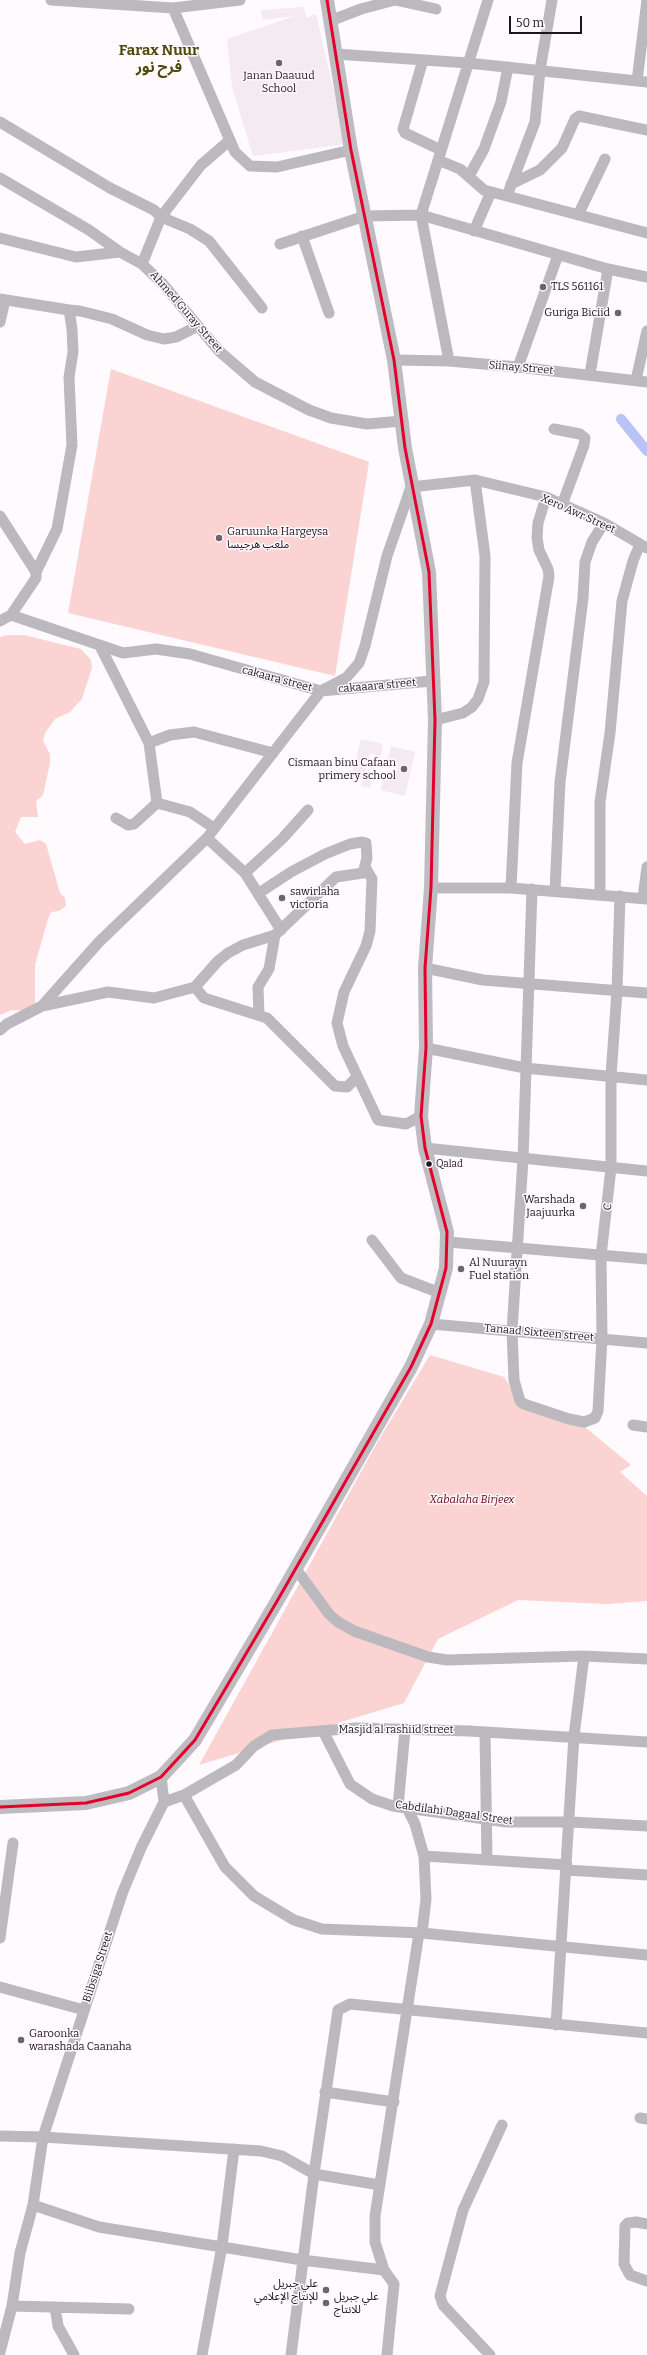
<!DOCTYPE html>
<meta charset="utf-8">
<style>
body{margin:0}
#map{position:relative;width:647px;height:2355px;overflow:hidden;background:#fefafd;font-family:Bitter,serif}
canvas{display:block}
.scale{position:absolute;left:509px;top:16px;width:73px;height:18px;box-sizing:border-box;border:2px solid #1e151e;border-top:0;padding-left:5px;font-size:12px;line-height:14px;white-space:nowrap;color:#1e151e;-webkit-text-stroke:3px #fff9fe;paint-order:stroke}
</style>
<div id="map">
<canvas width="647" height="2355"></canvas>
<div class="scale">50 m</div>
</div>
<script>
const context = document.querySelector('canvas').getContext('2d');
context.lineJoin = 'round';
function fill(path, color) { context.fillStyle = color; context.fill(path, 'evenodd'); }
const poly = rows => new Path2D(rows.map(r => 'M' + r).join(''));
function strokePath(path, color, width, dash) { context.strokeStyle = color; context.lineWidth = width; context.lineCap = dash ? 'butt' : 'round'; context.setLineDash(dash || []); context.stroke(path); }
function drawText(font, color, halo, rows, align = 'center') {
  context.font = font + ' Bitter,"Noto Sans Arabic",serif'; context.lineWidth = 3; context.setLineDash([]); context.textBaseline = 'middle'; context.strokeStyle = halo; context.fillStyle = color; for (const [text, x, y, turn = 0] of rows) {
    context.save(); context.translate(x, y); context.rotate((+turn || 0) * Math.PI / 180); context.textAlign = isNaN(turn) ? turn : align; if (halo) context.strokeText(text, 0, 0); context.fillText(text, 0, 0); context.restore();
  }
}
fill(poly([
 [304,7,306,18,316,14,346,144,253,156,232,87,227,39,295,16,263,20,261,10],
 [361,739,383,744,381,756,370,753,365,774,373,776,370,788,361,786,363,780,351,777],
 [391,746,415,752,405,796,381,790,384,775,395,778,398,762,388,759]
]), '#f3eaf2');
fill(poly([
 [111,369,369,462,335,676,68,613],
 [9,635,24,635,81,649,91,660,92,668,82,699,70,712,55,719,45,733,43,741,50,754,50,763,43,795,36,801,38,817,21,817,15,832,25,844,40,840,46,844,60,893,65,898,66,906,59,911,51,912,48,919,35,965,35,1005,29,1011,12,1010,0,1015,0,638,2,636],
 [430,1355,504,1377,520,1401,585,1427,631,1465,620,1472,647,1496,647,1601,607,1604,518,1600,438,1639,404,1703,199,1765,377,1443]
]), '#fad3d2');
strokePath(poly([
 [621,419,647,451]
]), '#b8c3f6', 10);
strokePath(poly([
 [51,0,173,8,240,0],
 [173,8,235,152,250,166,277,167,351,150],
 [330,21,361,9,395,0,436,9],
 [336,54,468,63,647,82],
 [423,60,403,129,405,133,441,150],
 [637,81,647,0],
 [0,122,110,188,154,210,161,217,142,264,162,283,219,351,255,382,309,410,331,418,367,424,402,421],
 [230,140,201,165,161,217,190,229,209,241,262,308],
 [438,160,460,169,484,190,647,233],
 [469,176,484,149,501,102,508,67],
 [0,178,89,230,120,252,142,264],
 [511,184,540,170,562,148,575,119,579,116,647,130],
 [507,196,535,122,540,70,552,0],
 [578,215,605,159],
 [474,231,491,192],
 [302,236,329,313],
 [0,238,76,257,120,252],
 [280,244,365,216,421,215,608,269,647,277],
 [0,299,69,310,72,329,73,352,69,377,72,445,57,529,36,572,36,578,11,615,0,621],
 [69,310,80,311,112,319,147,335,164,339,176,337,198,326],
 [0,322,5,300],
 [394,360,449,361,518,367,647,382],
 [449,361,421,215,488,0],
 [518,367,558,255],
 [590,374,608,269],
 [636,380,647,331],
 [554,429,580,434,585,438,584,445,562,505],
 [0,516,36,572],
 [11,615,123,653,156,649,190,654,321,691,432,681],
 [100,646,149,743,157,803,190,812,214,828],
 [435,720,463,713,472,707,478,699,484,682,485,556,475,480],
 [149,743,170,735,194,732,273,753],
 [116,818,128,825,134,824,157,803],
 [207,838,245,873,281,930],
 [365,867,372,879,370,931,366,946,344,992,337,1023,343,1046,378,1120,406,1124,421,1116],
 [245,873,282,839,308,810],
 [431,888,511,888,647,899],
 [511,888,517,763,549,576,548,569,539,550,537,538,538,523,546,497],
 [532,889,523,1159,512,1331,514,1380,520,1401,524,1404,569,1419,584,1422,595,1418,598,1411,602,1338,601,1256,611,1168,611,1076,617,991,620,896],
 [555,891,560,782,583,598,585,562,592,542,604,523],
 [600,894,600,802,610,733,622,601,633,561,640,544],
 [643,898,647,867],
 [425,968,483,980,647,993],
 [195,987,204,998,267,1018,335,1086,347,1087,357,1077],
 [42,1006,108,992,154,998,195,987,218,961,228,953,243,945,275,935,336,877,363,873,367,858,366,843,362,842,350,844,325,854,291,872,259,893],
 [259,1015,258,987,269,969,275,935],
 [0,1030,7,1024,42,1006,99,942,207,838,321,691,346,678,359,663,365,646,387,556,411,487,475,480,546,497,604,523,647,548],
 [426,1048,525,1068,647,1080],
 [425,1148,647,1171],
 [372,1240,401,1278,440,1293],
 [448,1242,647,1259],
 [431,1324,647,1343],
 [633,1425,647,1427],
 [296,1569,329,1614,338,1622,354,1631,428,1657,447,1660,584,1656,647,1659],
 [323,1731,350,1784,372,1799,393,1806,506,1822,571,1822,647,1826],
 [485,1732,487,1860],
 [161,1777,164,1802],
 [184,1795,225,1867,254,1896,294,1920,322,1929,422,1933,647,1955],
 [164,1802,184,1795,236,1765,254,1746,272,1735,356,1728,469,1731,647,1742],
 [398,1807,405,1730],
 [407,1808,415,1824,424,1856,426,1899,422,1933],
 [424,1856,567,1865],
 [567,1870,647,1875],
 [0,1938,13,1843],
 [0,1987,84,2010],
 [556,2025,574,1736,584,1656],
 [325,2092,394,2102],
 [640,2118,647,2119],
 [0,2136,43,2137,261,2151,282,2156,314,2174,380,2185],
 [33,2205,99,2227,302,2260,384,2270],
 [647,2224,636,2222,628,2223,625,2226,624,2264,630,2275,647,2281],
 [12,2306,129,2309],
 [55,2307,58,2326,74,2355],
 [0,2352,12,2306,20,2253,33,2205,43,2137,122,1894,141,1848,164,1802],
 [202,2355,222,2246,234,2149],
 [291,2355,314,2174,338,2010,350,2004,647,2033],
 [387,2355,394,2284,384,2270,375,2242,375,2216,419,1933],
 [490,2355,443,2305,440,2296,463,2210,502,2125]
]), '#bbb9bd', 11);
strokePath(poly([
 [0,1807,86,1803,129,1793,161,1777,195,1740,276,1603,411,1367,431,1324,446,1268,447,1232,425,1148,421,1116,426,1048,425,968,431,888,435,720,429,572,405,448,394,360,351,150,327,0]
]), '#bebbc1', 14);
strokePath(poly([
 [0,1807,86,1803,129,1793,161,1777,195,1740,276,1603,411,1367,431,1324,446,1268,447,1232,425,1148,421,1116,426,1048,425,968,431,888,435,720,429,572,405,448,394,360,351,150,327,0]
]), '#e4002b', 3);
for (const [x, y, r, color] of [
 [279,63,4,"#6c656c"],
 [543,287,4,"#6c656c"],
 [618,313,4,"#6c656c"],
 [219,538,4,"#6c656c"],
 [404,769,4,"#6c656c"],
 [282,898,4,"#6c656c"],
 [429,1164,3.5,"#1e151e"],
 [583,1206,4,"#6c656c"],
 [461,1269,4,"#6c656c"],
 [21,2040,4,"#6c656c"],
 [326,2290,4,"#6c656c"],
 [326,2303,4,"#6c656c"]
]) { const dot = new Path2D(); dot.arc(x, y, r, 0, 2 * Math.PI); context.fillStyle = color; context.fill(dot); strokePath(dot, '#fff9fe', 1.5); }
drawText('10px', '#1e151e', '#fff9fe', [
 ["Qalad",436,1164]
], 'left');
drawText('11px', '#1e151e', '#fff9fe', [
 ["Janan Daauud",279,76,"center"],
 ["School",279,89,"center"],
 ["TLS 561161",551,287],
 ["Guriga Biciid",610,313,"right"],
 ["Garuunka Hargeysa",227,532],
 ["ملعب هرجيسا",227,545],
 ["Cismaan binu Cafaan",396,763,"right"],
 ["primery school",396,776,"right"],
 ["sawirlaha",290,892],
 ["victoria",290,905],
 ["Warshada",575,1200,"right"],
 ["Jaajuurka",575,1213,"right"],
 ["Al Nuurayn",469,1263],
 ["Fuel station",469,1276],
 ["Garoonka",29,2034],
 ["warashada Caanaha",29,2047],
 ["علي جبريل",318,2284,"right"],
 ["للإنتاج الإعلامي",318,2297,"right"],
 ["علي جبريل",334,2297],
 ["للانتاج",334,2310]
], 'left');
drawText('11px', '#1e151e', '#fff9fe', [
 ["Ahmed Guray Street",186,312,49],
 ["Siinay Street",521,368,5],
 ["Xero Awr Street",578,514,24],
 ["cakaara street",277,679,15],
 ["cakaaara street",377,686,-5],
 ["C",608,1207,-84],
 ["Tanaad Sixteen street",539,1333,5],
 ["Masjid al rashiid street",396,1730],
 ["Cabdilahi Dagaal Street",454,1813,8],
 ["Biibsiga Street",98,1967,-72]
]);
drawText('italic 11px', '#6a000e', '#fff9fe', [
 ["Xabalaha Birjeex",472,1500]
]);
drawText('bold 15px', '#4e4a0a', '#fff9fe', [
 ["Farax Nuur",159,51],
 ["فرح نور",159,68]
]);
</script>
